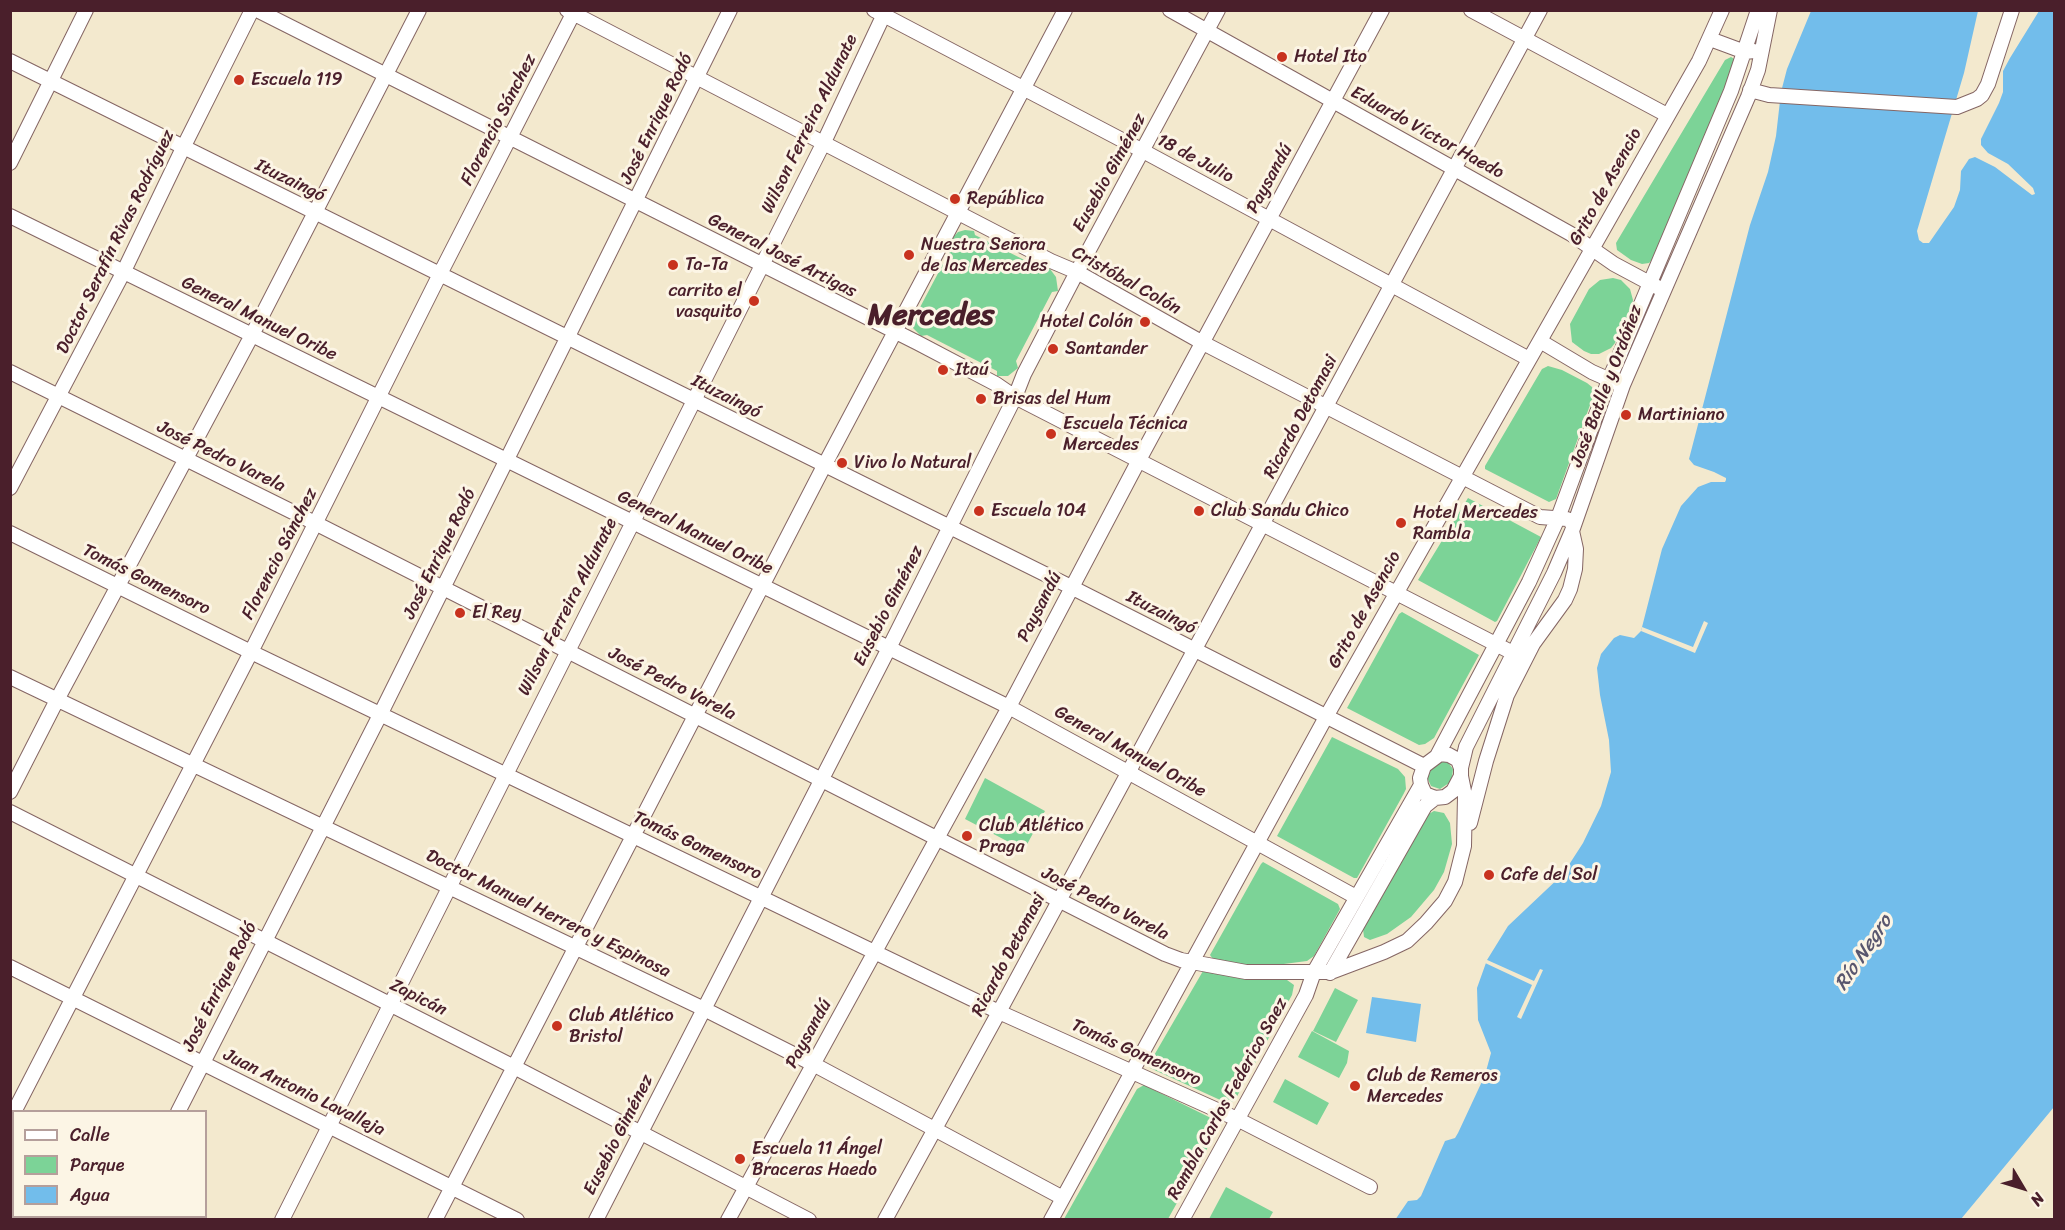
<!DOCTYPE html>
<meta charset="utf-8">
<style>
body{margin:0}
#map{position:relative;width:2065px;height:1230px;overflow:hidden;background:#f3e9ce;font-family:Sriracha,sans-serif}
canvas{display:block}
.frame{position:absolute;inset:0;border:12px solid #4a1f2b;pointer-events:none}
.legend{position:absolute;left:12px;top:1110px;width:195px;height:108px;box-sizing:border-box;background:#fcf5e5;border:2px solid #b59f9b;margin:0;padding:8px 10px;list-style:none;font-size:18px;color:#4a1f2b}
.legend li{display:flex;align-items:center;gap:12px;height:30px}
.legend b{width:30px;border:2px solid #b59f9b}
.north{position:absolute;left:1993px;top:1158px;width:60px;height:60px;-webkit-text-stroke:4px #fcf5e5;paint-order:stroke;rotate:128deg;font-size:16px;font-weight:700;line-height:24px;text-align:center;color:#4a1f2b}
.north::after{content:'';display:block;margin:auto;width:21px;height:27px;background:#4a1f2b;clip-path:polygon(50% 0,100% 100%,50% 72%,0 100%)}
</style>
<div id="map">
<canvas width="2065" height="1230"></canvas>
<div class="frame"></div>
<ul class="legend">
<li><b style="height:8px;background:#fff"></b>Calle</li>
<li><b style="height:16px;background:#7cd397"></b>Parque</li>
<li><b style="height:16px;background:#72bdeb"></b>Agua</li>
</ul>
<div class="north">N</div>
</div>
<script>
const context = document.querySelector('canvas').getContext('2d');
context.lineJoin = 'round';
function fill(path, color) { context.fillStyle = color; context.fill(path, 'evenodd'); }
const poly = rows => new Path2D(rows.map(r => 'M' + r).join(''));
function strokePath(path, color, width, dash) { context.strokeStyle = color; context.lineWidth = width; context.lineCap = dash ? 'butt' : 'round'; context.setLineDash(dash || []); context.stroke(path); }
function drawText(font, color, halo, rows, align = 'center') {
  context.font = font + ' Sriracha,sans-serif'; context.lineWidth = 6; context.setLineDash([]); context.textBaseline = 'middle'; context.strokeStyle = halo; context.fillStyle = color; for (const [text, x, y, turn = 0] of rows) {
    context.save(); context.translate(x, y); context.rotate((+turn || 0) * Math.PI / 180); context.textAlign = isNaN(turn) ? turn : align; if (halo) context.strokeText(text, 0, 0); context.fillText(text, 0, 0); context.restore();
  }
}
fill(poly([
 [1731,57,1736,60,1736,64,1652,260,1649,263,1642,264,1631,260,1617,250,1616,243,1725,60],
 [965,230,974,231,975,235,1044,270,1050,269,1056,277,1058,291,1052,292,1016,361,1018,368,1008,376,997,376,997,371,927,335,921,336,913,328,911,321,913,313,917,313,954,243,952,238,958,232],
 [1613,278,1621,280,1630,289,1633,300,1631,309,1615,343,1611,348,1599,354,1591,354,1584,351,1572,342,1570,324,1589,289,1600,280],
 [1548,366,1562,370,1587,383,1592,387,1594,394,1556,499,1549,502,1485,469,1485,466,1542,369],
 [1468,498,1541,537,1497,621,1495,622,1418,580],
 [1402,612,1479,655,1434,738,1425,744,1419,745,1347,708,1399,614],
 [1332,737,1398,769,1405,777,1406,789,1403,795,1357,878,1354,878,1277,836],
 [1435,761,1447,761,1453,769,1452,778,1449,783,1440,789,1431,786,1427,777,1429,769],
 [985,778,1045,811,1024,850,965,819],
 [1434,811,1444,813,1450,823,1452,844,1444,872,1434,890,1411,917,1387,934,1370,940,1364,937,1363,929,1425,816],
 [1263,862,1338,904,1340,909,1314,956,1307,961,1276,965,1247,965,1213,959,1210,955,1261,864],
 [1203,971,1254,979,1287,980,1294,985,1292,995,1235,1100,1229,1104,1150,1068,1149,1064],
 [1335,988,1358,1000,1336,1042,1313,1031],
 [1312,1031,1349,1051,1347,1063,1339,1078,1298,1057],
 [1285,1079,1329,1103,1317,1125,1273,1102],
 [1144,1085,1217,1121,1219,1123,1219,1127,1168,1219,1064,1219,1137,1089],
 [1226,1187,1273,1212,1269,1219,1209,1219]
]), '#7cd397');
fill(poly([
 [1811,11,1978,11,1964,73,1917,231,1919,240,1923,243,1929,243,1954,207,1960,190,1961,171,1969,159,1975,157,1995,167,2032,195,2035,194,2033,188,2008,164,1988,153,1981,145,1981,139,1999,103,2003,92,2003,71,2010,58,2039,11,2054,11,2054,1107,1961,1219,1395,1220,1408,1201,1417,1200,1421,1196,1445,1141,1455,1138,1458,1133,1485,1075,1491,1053,1478,1020,1477,988,1487,960,1508,926,1563,874,1583,843,1601,806,1611,772,1609,740,1600,695,1597,668,1601,654,1614,638,1620,635,1634,638,1641,631,1662,549,1681,506,1698,487,1711,482,1725,482,1726,480,1726,478,1714,472,1694,465,1689,459,1750,225,1768,172,1776,136,1781,92,1787,69],
 [1372,997,1421,1004,1416,1042,1366,1033]
]), '#72bdeb');
fill(poly([
 [1704,621,1708,623,1695,653,1641,631,1642,627,1693,647],
 [1485,959,1534,981,1540,969,1543,970,1521,1019,1517,1017,1532,985,1483,962]
]), '#f3e9ce');
const minor = poly([
 [257,10,918,343,996,384,1015,397,1513,653],
 [567,10,1051,261,1077,272,1203,343,1540,517,1567,519,1574,524],
 [874,10,1143,151,1529,359],
 [1170,10,1571,234,1614,264,1657,287],
 [1471,10,1667,115],
 [1710,39,1745,52,1754,51],
 [10,61,1071,587,1424,766],
 [1750,90,1769,95,1957,107,1977,99,1982,95,1988,84,2012,10],
 [10,163,86,10],
 [10,216,1009,707,1356,897],
 [1540,341,1592,372,1617,383],
 [10,372,315,523,1165,954,1181,960,1246,972,1331,972,1384,952,1407,941,1426,923,1445,901,1455,882,1464,846,1465,796,1461,776],
 [10,488,123,273,183,148,252,10],
 [10,533,251,652,999,1012,1237,1119,1370,1187],
 [10,677,704,1009,813,1064,1063,1198],
 [1440,754,1449,755,1458,760,1461,768,1461,776,1453,791,1445,797,1435,798,1425,794,1421,785,1420,778,1424,766,1440,754],
 [1437,756,1529,582,1558,518,1609,380,1731,91,1758,10],
 [1461,768,1466,747,1554,573,1572,531,1623,385,1748,97,1758,70,1770,10],
 [10,792,58,698,252,335,419,10],
 [10,812,514,1067,809,1220],
 [1470,823,1486,761,1507,695,1533,644,1565,600,1570,589,1575,569,1576,549,1572,531],
 [10,967,517,1220],
 [1330,973,1425,806,1435,798],
 [14,1112,251,652,440,274,575,10],
 [178,1112,381,713,730,10],
 [10,1133,14,1134],
 [181,1216,187,1220],
 [124,1220,125,1216],
 [282,1220,824,142,886,10],
 [435,1220,824,466,1065,10],
 [596,1220,889,648,1015,397,1024,374,1077,272,1218,10],
 [728,1220,1009,707,1139,460,1382,10],
 [885,1220,999,1012,1540,10],
 [1051,1220,1326,717,1699,61,1722,10],
 [1182,1220,1306,995,1314,972,1421,785]
]);
strokePath(minor, '#856664', 16);
strokePath(minor, '#fff', 14);
for (const [x, y, r, color] of [
 [1282,57,6,"#c8321e"],
 [239,80,6,"#c8321e"],
 [955,199,6,"#c8321e"],
 [909,255,6,"#c8321e"],
 [673,265,6,"#c8321e"],
 [754,301,6,"#c8321e"],
 [1145,322,6,"#c8321e"],
 [1053,349,6,"#c8321e"],
 [943,370,6,"#c8321e"],
 [981,399,6,"#c8321e"],
 [1626,415,6,"#c8321e"],
 [1051,434,6,"#c8321e"],
 [842,463,6,"#c8321e"],
 [979,511,6,"#c8321e"],
 [1199,511,6,"#c8321e"],
 [1401,523,6,"#c8321e"],
 [460,613,6,"#c8321e"],
 [967,836,6,"#c8321e"],
 [1489,875,6,"#c8321e"],
 [557,1026,6,"#c8321e"],
 [1355,1086,6,"#c8321e"],
 [740,1159,6,"#c8321e"]
]) { const dot = new Path2D(); dot.arc(x, y, r, 0, 2 * Math.PI); context.fillStyle = color; context.fill(dot); strokePath(dot, '#fcf5e5', 2); }
drawText('18px', '#4a1f2b', '#fcf5e5', [
 ["Hotel Ito",1294,57],
 ["Escuela 119",251,80],
 ["República",967,199],
 ["Nuestra Señora",921,245],
 ["de las Mercedes",921,266],
 ["Ta-Ta",685,265],
 ["carrito el",742,291,"right"],
 ["vasquito",742,312,"right"],
 ["Hotel Colón",1133,322,"right"],
 ["Santander",1065,349],
 ["Itaú",955,370],
 ["Brisas del Hum",993,399],
 ["Martiniano",1638,415],
 ["Escuela Técnica",1063,424],
 ["Mercedes",1063,445],
 ["Vivo lo Natural",854,463],
 ["Escuela 104",991,511],
 ["Club Sandu Chico",1211,511],
 ["Hotel Mercedes",1413,513],
 ["Rambla",1413,534],
 ["El Rey",472,613],
 ["Club Atlético",979,826],
 ["Praga",979,847],
 ["Cafe del Sol",1501,875],
 ["Club Atlético",569,1016],
 ["Bristol",569,1037],
 ["Club de Remeros",1367,1076],
 ["Mercedes",1367,1097],
 ["Escuela 11 Ángel",752,1149],
 ["Braceras Haedo",752,1170]
], 'left');
drawText('18px', '#4a1f2b', '#fcf5e5', [
 ["José Enrique Rodó",657,119,-64],
 ["Florencio Sánchez",499,120,-63],
 ["Wilson Ferreira Aldunate",810,124,-64],
 ["Eduardo Víctor Haedo",1427,133,29],
 ["18 de Julio",1195,159,28],
 ["Eusebio Giménez",1110,173,-61],
 ["Paysandú",1270,179,-61],
 ["Ituzaingó",290,181,26],
 ["Grito de Asencio",1606,187,-61],
 ["Doctor Serafín Rivas Rodríguez",116,242,-64],
 ["General José Artigas",782,256,27],
 ["Cristóbal Colón",1126,281,29],
 ["General Manuel Oribe",259,319,26],
 ["José Batlle y Ordóñez",1607,386,-69],
 ["Ituzaingó",726,397,27],
 ["Ricardo Detomasi",1301,417,-62],
 ["José Pedro Varela",221,457,26],
 ["General Manuel Oribe",695,533,26],
 ["Florencio Sánchez",280,554,-63],
 ["José Enrique Rodó",440,554,-64],
 ["Tomás Gomensoro",146,580,26],
 ["Eusebio Giménez",889,606,-63],
 ["Wilson Ferreira Aldunate",568,607,-63],
 ["Paysandú",1040,607,-63],
 ["Grito de Asencio",1365,610,-61],
 ["Ituzaingó",1161,613,27],
 ["José Pedro Varela",672,684,27],
 ["General Manuel Oribe",1130,752,29],
 ["Tomás Gomensoro",697,846,25],
 ["José Pedro Varela",1105,904,27],
 ["Doctor Manuel Herrero y Espinosa",548,914,26],
 ["Ricardo Detomasi",1009,955,-62],
 ["José Enrique Rodó",220,987,-63],
 ["Zapicán",418,998,27],
 ["Paysandú",809,1034,-61],
 ["Tomás Gomensoro",1136,1053,24],
 ["Juan Antonio Lavalleja",304,1093,26],
 ["Rambla Carlos Federico Saez",1228,1099,-61],
 ["Eusebio Giménez",619,1135,-63]
]);
drawText('italic 20px', '#58566e', '#fcf5e5', [
 ["Río Negro",1864,953,-56]
]);
drawText('bold 30px', '#4a1f2b', '#fcf5e5', [
 ["Mercedes",931,316]
]);
</script>
